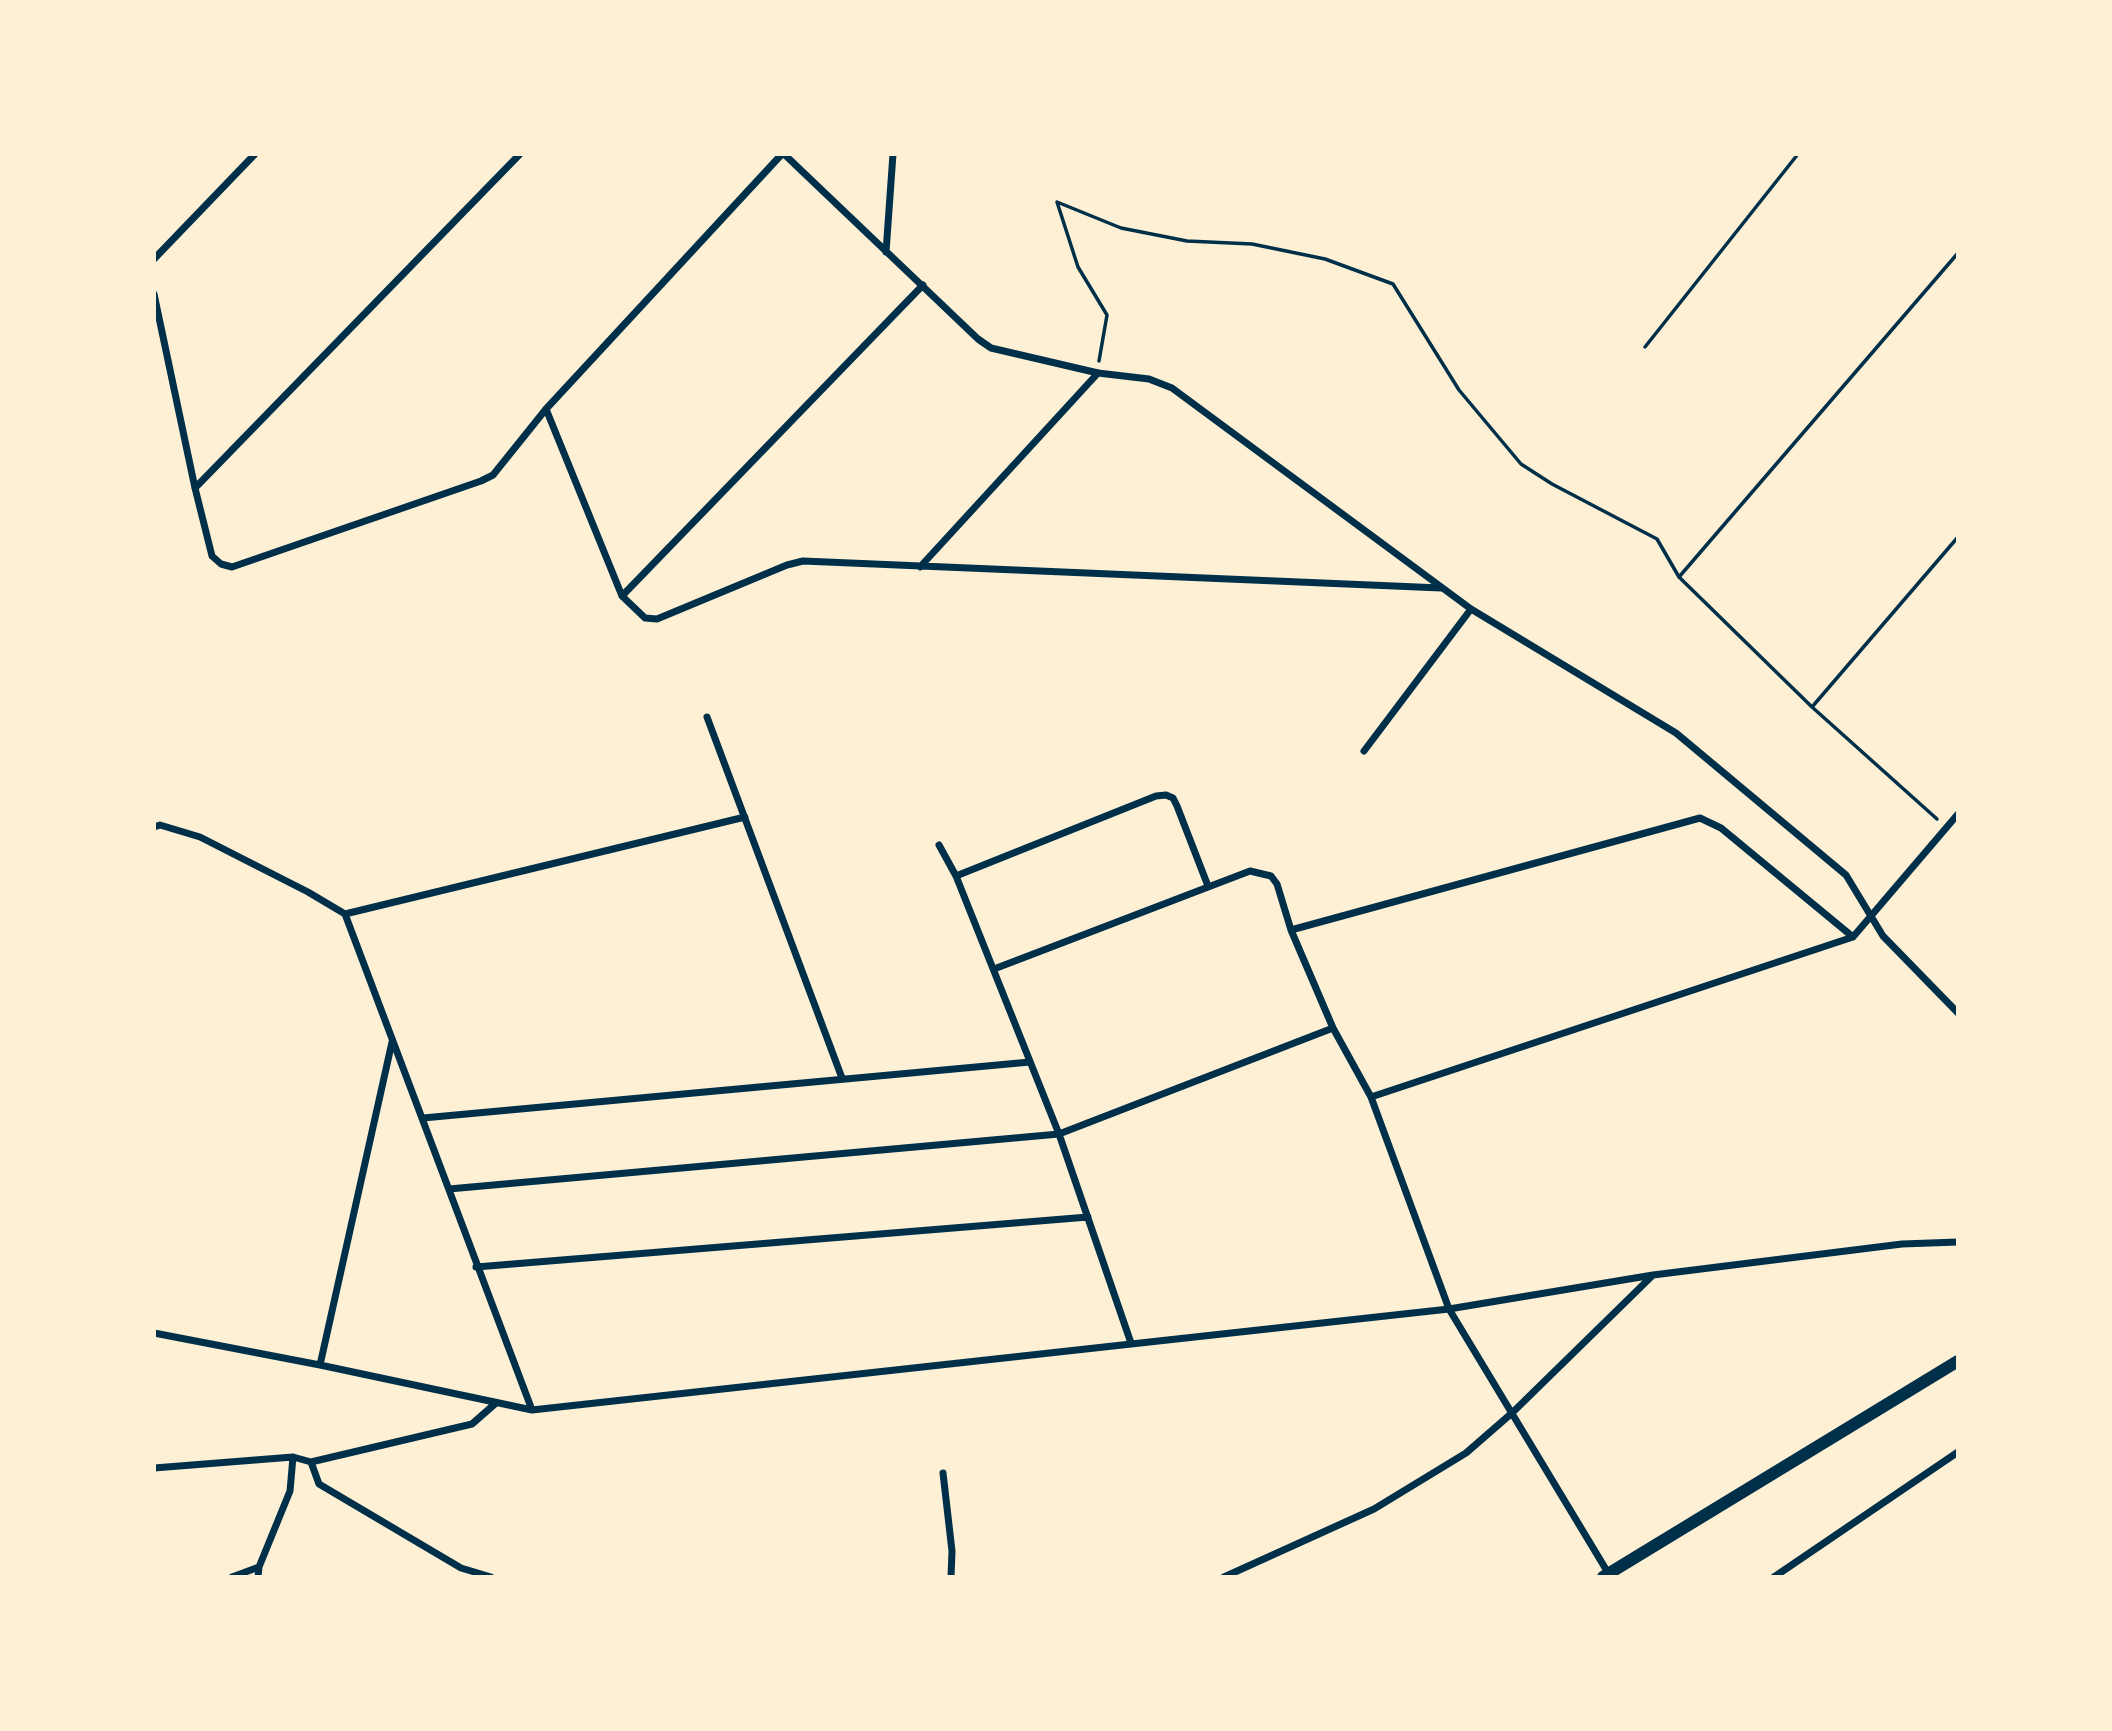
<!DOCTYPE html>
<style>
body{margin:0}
#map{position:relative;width:2112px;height:1731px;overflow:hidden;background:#fdf0d5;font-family:"PT Sans",sans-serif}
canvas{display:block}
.frame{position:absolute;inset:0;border:156px solid #fdf0d5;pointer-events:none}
</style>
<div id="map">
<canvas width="2112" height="1731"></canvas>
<div class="frame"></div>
</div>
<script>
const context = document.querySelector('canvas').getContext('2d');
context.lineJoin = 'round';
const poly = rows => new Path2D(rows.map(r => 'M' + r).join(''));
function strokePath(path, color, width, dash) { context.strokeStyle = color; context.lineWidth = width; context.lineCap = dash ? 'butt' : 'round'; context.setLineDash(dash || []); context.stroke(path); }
strokePath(poly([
 [1645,347,1798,154],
 [1099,361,1107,315,1078,267,1057,202,1121,228,1187,241,1252,244,1325,259,1393,284,1459,390,1521,464,1552,484,1657,539,1679,577],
 [1812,707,1958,537],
 [1937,819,1812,707,1679,577,1958,253]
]), '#003049', 3.5);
strokePath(poly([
 [784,154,978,339,991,348,1098,373,1149,379,1172,388,1471,609,1676,733,1846,875,1883,936,1958,1013],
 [886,252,893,154],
 [154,259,255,154],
 [154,294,195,488,212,556,221,564,232,567,481,481,493,475,546,409,782,154],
 [546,409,622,596,645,618,657,619,787,565,803,561,1441,588],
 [195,488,520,154],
 [920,567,1098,373],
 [622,596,923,285],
 [707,717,842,1078],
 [1364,751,1471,609],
 [154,827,160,825,200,837,308,892,345,914,532,1410],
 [939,845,956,876,1059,1134,1131,1343],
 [956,876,1156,796,1166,795,1173,798,1177,806,1208,886],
 [345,914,745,817],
 [1291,930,1700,818,1721,828,1853,937],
 [994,969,1250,871,1271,876,1277,884,1291,930,1333,1028,1371,1097,1449,1309,1610,1576],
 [1371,1097,1853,937,1958,814],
 [423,1118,1030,1062],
 [449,1189,1059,1134,1333,1028],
 [476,1267,1088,1217],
 [154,1333,320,1365,532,1410,1449,1309,1653,1275,1902,1244,1958,1242],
 [320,1365,392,1042],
 [311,1462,319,1484,461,1568,491,1577],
 [154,1468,293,1457,311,1462,472,1424,496,1403],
 [943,1473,952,1551,951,1577],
 [232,1577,259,1567],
 [258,1577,259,1567,290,1491,293,1457],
 [1224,1577,1374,1509,1466,1453,1512,1413,1652,1276],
 [1774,1577,1958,1452]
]), '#003049', 7);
strokePath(poly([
 [1603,1577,1958,1361]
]), '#003049', 12);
</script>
